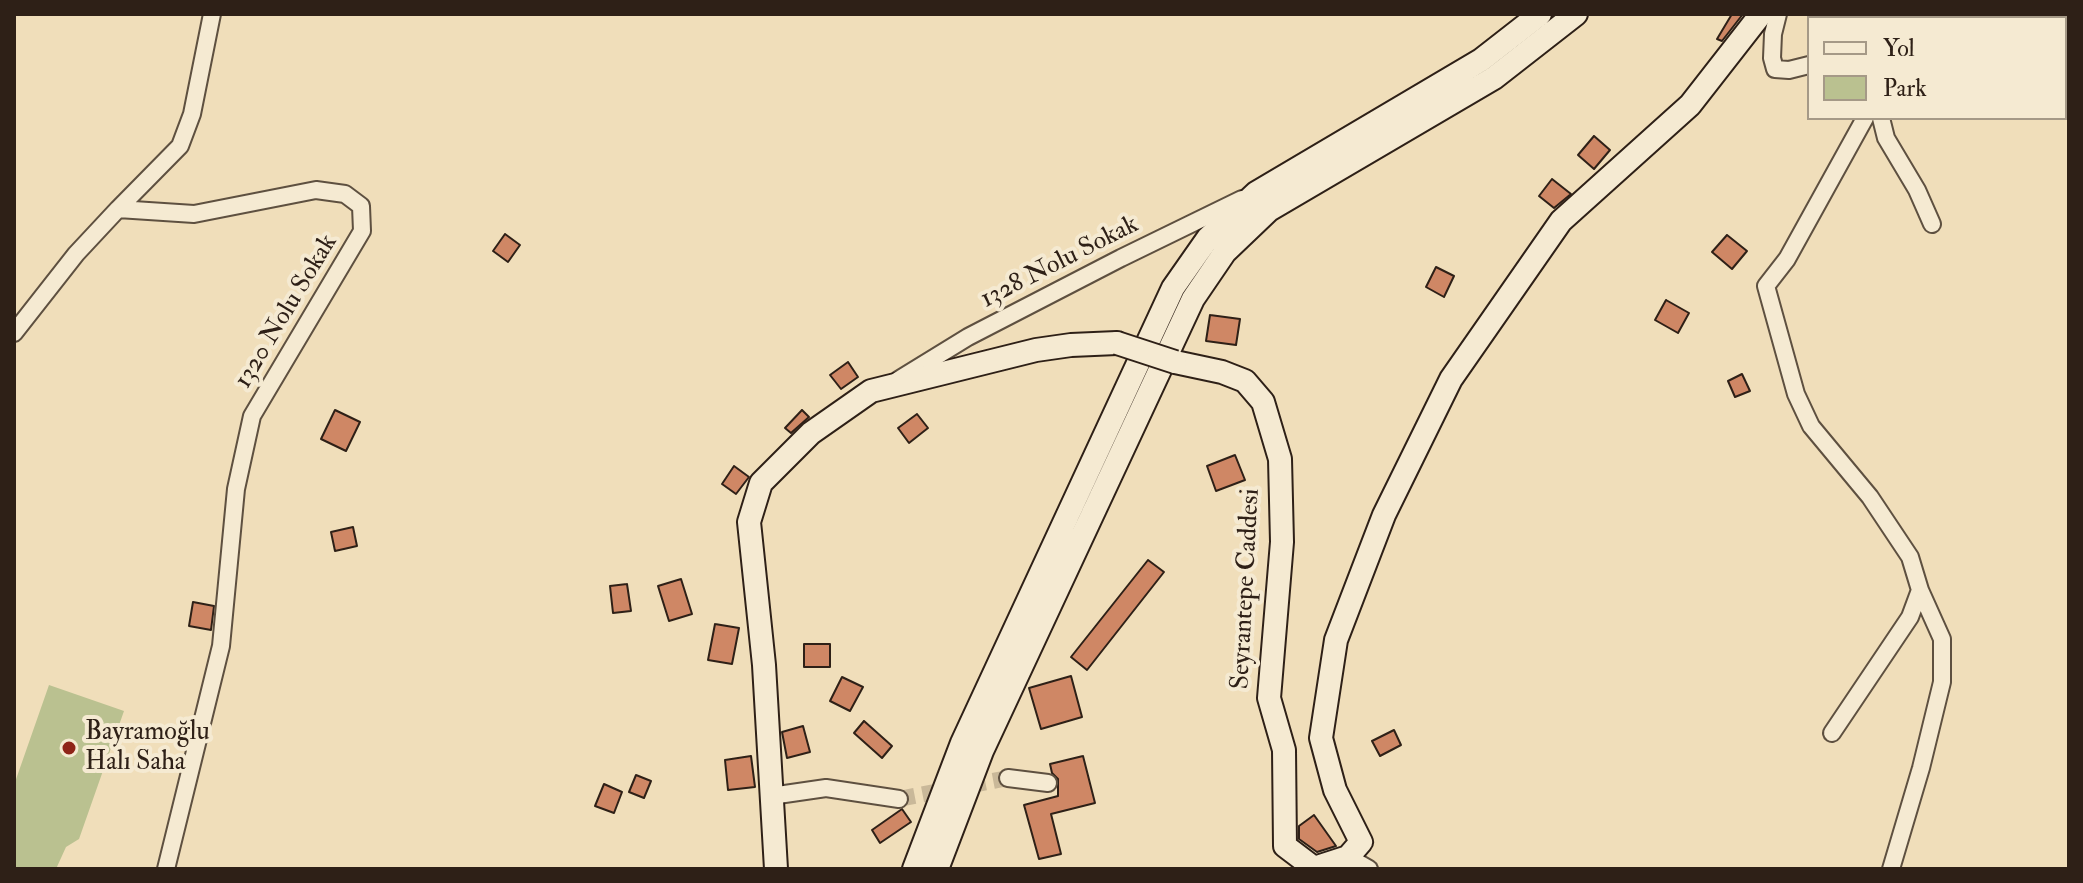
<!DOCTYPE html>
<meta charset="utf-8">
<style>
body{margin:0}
#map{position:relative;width:2083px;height:883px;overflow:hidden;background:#f0deba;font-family:"IM FELL Double Pica",serif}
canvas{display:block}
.frame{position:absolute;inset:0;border:16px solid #2e2017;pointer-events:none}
.legend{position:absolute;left:1807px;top:16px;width:260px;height:104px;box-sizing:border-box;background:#f5ead2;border:2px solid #a59987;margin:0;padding:10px 14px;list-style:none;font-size:24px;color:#2e2017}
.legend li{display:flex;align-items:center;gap:16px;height:40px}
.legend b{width:40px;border:2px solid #a59987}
</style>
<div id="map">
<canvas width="2083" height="883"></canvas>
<div class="frame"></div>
<ul class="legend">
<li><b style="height:10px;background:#f5ead2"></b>Yol</li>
<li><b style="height:22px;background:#bac190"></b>Park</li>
</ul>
</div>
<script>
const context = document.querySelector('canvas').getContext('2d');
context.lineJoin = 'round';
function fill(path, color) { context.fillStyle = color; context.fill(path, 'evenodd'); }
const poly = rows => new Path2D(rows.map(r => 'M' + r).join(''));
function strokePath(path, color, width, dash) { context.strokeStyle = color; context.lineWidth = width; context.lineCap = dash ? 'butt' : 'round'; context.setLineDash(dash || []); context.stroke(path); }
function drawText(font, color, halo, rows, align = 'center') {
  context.font = font + ' "IM FELL Double Pica",serif'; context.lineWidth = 8; context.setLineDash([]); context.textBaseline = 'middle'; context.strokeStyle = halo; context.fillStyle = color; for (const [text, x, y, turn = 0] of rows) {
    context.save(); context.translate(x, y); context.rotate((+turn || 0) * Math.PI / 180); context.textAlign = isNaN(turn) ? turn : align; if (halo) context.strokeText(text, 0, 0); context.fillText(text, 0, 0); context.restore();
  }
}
fill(poly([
 [49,685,124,711,79,839,66,847,56,869,14,869,14,785]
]), '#bac190');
const building = poly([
 [1732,14,1743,14,1722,41,1717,39,1732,14],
 [1594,136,1610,150,1594,169,1578,155,1594,136],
 [1552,179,1571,194,1554,208,1539,196,1552,179],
 [505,234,520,245,508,262,493,251,505,234],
 [1727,235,1747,251,1732,269,1712,252,1727,235],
 [1436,267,1454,276,1444,297,1426,287,1436,267],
 [1666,300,1689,313,1678,333,1655,320,1666,300],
 [1210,315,1240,319,1236,345,1206,341,1210,315],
 [848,362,858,377,841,389,830,375,848,362],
 [1742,374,1750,391,1735,397,1728,381,1742,374],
 [335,410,360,422,346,451,321,439,335,410],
 [802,410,809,417,791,433,785,428,802,410],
 [917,414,928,428,909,443,898,428,917,414],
 [1235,455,1245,480,1216,491,1207,466,1235,455],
 [734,466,749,477,736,494,722,484,734,466],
 [353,527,357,546,335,551,331,532,353,527],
 [1148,560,1164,572,1087,670,1071,657,1148,560],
 [681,579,692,614,669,621,658,586,681,579],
 [627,584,631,611,613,613,610,586,627,584],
 [193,602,214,606,211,630,189,626,193,602],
 [715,624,739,628,732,664,708,660,715,624],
 [804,644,830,644,830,667,804,667,804,644],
 [1071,676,1082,717,1041,729,1029,688,1071,676],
 [842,677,863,687,850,711,830,701,842,677],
 [864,721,892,746,882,758,854,733,864,721],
 [803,726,810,752,787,758,782,732,803,726],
 [1394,730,1401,745,1380,756,1372,741,1394,730],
 [751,756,755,787,728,790,725,760,751,756],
 [1083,756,1095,803,1051,814,1061,854,1039,859,1024,805,1058,796,1058,779,1052,773,1050,764,1083,756],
 [636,775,651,781,644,798,629,792,636,775],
 [604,784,622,792,614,813,595,806,604,784],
 [902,809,911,822,880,843,872,830,902,809],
 [1314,815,1336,846,1317,852,1299,839,1299,826,1314,815]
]);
fill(building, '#cf8765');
strokePath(building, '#2e2017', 2);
strokePath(poly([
 [899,799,1008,778]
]), '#c9b899', 16, [16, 8]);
const street = poly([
 [1778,14,1773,34,1772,58,1775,69,1789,70,1809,65],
 [1911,18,1913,14],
 [1865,118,1787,259,1766,286,1796,394,1811,426,1870,497,1910,557,1920,590,1942,639,1942,682,1921,768,1891,869],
 [1881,118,1886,138,1917,190,1932,224],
 [14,333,76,254,118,209],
 [898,380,968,337,1121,258,1242,199],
 [1832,733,1910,617,1920,590],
 [1008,778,1048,783],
 [771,796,826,788,899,799],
 [1348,857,1369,869],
 [166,869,221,646,236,489,252,416,362,231,361,206,345,194,316,190,194,214,118,209,180,146,192,114,212,14]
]);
const secondary = poly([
 [1175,362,1222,372,1245,381,1263,402,1280,459,1282,542,1269,698,1284,750,1285,846,1314,868,1348,857,1361,842,1335,790,1321,738,1336,640,1384,515,1451,379,1561,221,1690,105,1761,14],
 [776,869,764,665,749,522,761,483,811,433,871,391,1036,350,1071,345,1117,343],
 [914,869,962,743,1173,288,1208,238,1256,193,1481,60,1540,14],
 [937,869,982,751,1193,299,1225,252,1269,210,1494,78,1576,14]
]);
strokePath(street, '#5e5040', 20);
strokePath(secondary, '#2e2017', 26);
strokePath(street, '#f5ead2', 16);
strokePath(secondary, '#f5ead2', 22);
const secondaryBridge = poly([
 [1117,343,1175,362]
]);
strokePath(secondaryBridge, '#2e2017', 26, []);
strokePath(secondaryBridge, '#f5ead2', 22);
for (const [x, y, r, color] of [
 [69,748,8,"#8f2418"]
]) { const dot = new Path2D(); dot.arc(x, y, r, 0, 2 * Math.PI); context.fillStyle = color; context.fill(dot); strokePath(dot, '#f5ead2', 3); }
drawText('26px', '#2e2017', '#f5ead2', [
 ["1328 Nolu Sokak",1060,263,-27],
 ["1320 Nolu Sokak",287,312,-59],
 ["Seyrantepe Caddesi",1247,589,-87]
]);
drawText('26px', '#2e2017', '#f5ead2', [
 ["Bayramoğlu",85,733],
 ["Halı Saha",85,763]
], 'left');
</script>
